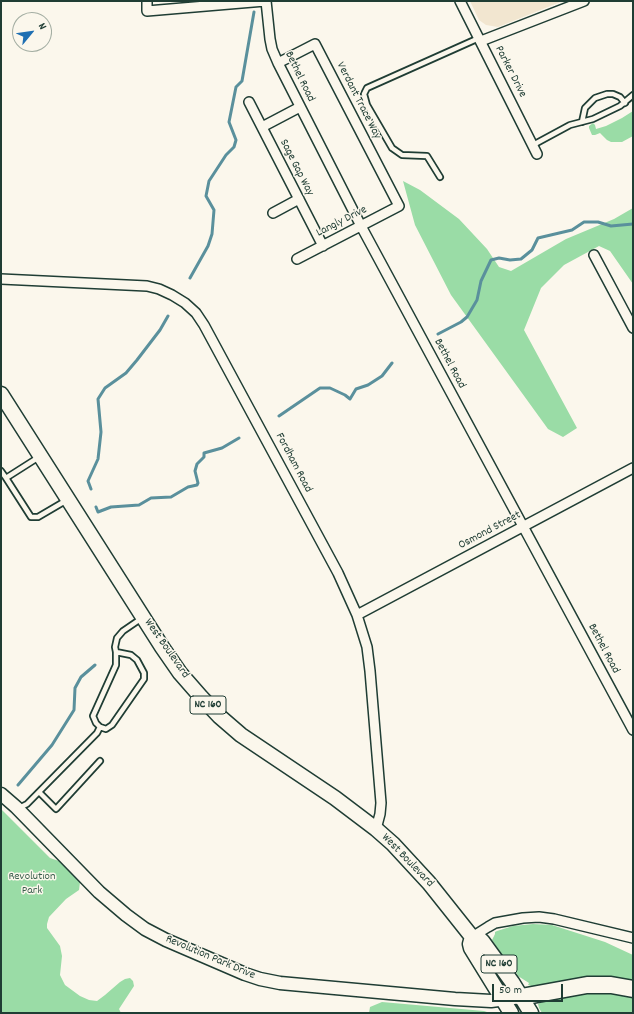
<!DOCTYPE html>
<style>
body{margin:0}
#map{position:relative;width:634px;height:1014px;overflow:hidden;background:#fbf7ec;font-family:Dekko,sans-serif}
canvas{display:block}
.frame{position:absolute;inset:0;border:2px solid #1f3d34;pointer-events:none}
.north{position:absolute;left:12px;top:12px;width:40px;height:40px;box-sizing:border-box;background:#fbf7ec;border:1px solid #a3ada2;border-radius:50%;rotate:61deg;font-size:11px;font-weight:700;line-height:16px;text-align:center;color:#1f3d34}
.north::after{content:'';display:block;margin:auto;width:14px;height:18px;background:#1f6fb2;clip-path:polygon(50% 0,100% 100%,50% 72%,0 100%)}
.scale{position:absolute;left:492px;top:984px;width:71px;height:18px;box-sizing:border-box;border:2px solid #1f3d34;border-top:0;padding-left:5px;font-size:12px;line-height:14px;white-space:nowrap;color:#1f3d34;-webkit-text-stroke:3px #fbf7ec;paint-order:stroke}
</style>
<div id="map">
<canvas width="634" height="1014"></canvas>
<div class="frame"></div>
<div class="north">N</div>
<div class="scale">50 m</div>
</div>
<script>
const context = document.querySelector('canvas').getContext('2d');
context.lineJoin = 'round';
function fill(path, color) { context.fillStyle = color; context.fill(path, 'evenodd'); }
const poly = rows => new Path2D(rows.map(r => 'M' + r).join(''));
function strokePath(path, color, width, dash) { context.strokeStyle = color; context.lineWidth = width; context.lineCap = dash ? 'butt' : 'round'; context.setLineDash(dash || []); context.stroke(path); }
function drawText(font, color, halo, rows, align = 'center') {
  context.font = font + ' Dekko,sans-serif'; context.lineWidth = 3; context.setLineDash([]); context.textBaseline = 'middle'; context.strokeStyle = halo; context.fillStyle = color; for (const [text, x, y, turn = 0] of rows) {
    context.save(); context.translate(x, y); context.rotate((+turn || 0) * Math.PI / 180); context.textAlign = isNaN(turn) ? turn : align; if (halo) context.strokeText(text, 0, 0); context.fillText(text, 0, 0); context.restore();
  }
}
fill(poly([
 [470,1,563,1,498,27,486,25,479,20]
]), '#f2e6d0');
fill(poly([
 [633,111,633,136,622,142,611,142,607,140,600,133,595,135,592,135,589,128,589,126,593,123,595,125,596,129,606,126,622,118],
 [403,181,420,190,459,219,487,249,499,267,511,271,566,239,614,219,633,208,633,284,610,251,599,246,564,265,541,288,524,330,577,428,563,437,548,429,451,295,415,225],
 [1,809,50,858,59,861,80,882,79,890,66,899,49,917,47,924,47,928,60,946,62,956,60,975,65,985,80,996,89,1000,97,1001,105,995,120,982,125,979,130,978,133,981,134,986,119,1009,121,1013,1,1013],
 [533,924,552,925,605,942,633,955,633,982,535,987,528,985,529,983,518,976,514,968,507,962,492,940,495,934,495,932,497,931,513,926],
 [592,993,613,994,633,997,633,1013,542,1013,539,1008,538,1004,542,1002,577,994],
 [382,1002,484,1011,490,1013,369,1013,370,1007]
]), '#9adca6');
strokePath(poly([
 [190,278,208,246,212,234,214,210,206,196,209,181,226,155,234,147,236,140,229,122,236,87,242,81,254,12],
 [438,334,461,322,467,317,477,300,481,281,491,260,499,258,510,260,521,259,532,250,538,238,572,230,584,222,598,222,611,226,633,224],
 [279,416,320,388,330,388,345,395,350,399,356,389,368,385,382,376,392,363],
 [91,489,88,481,98,459,101,432,98,399,105,388,126,373,137,360,160,330,168,316],
 [96,507,98,512,111,507,139,505,151,498,171,497,188,487,197,485,198,483,195,471,197,464,204,457,204,453,222,448,239,438],
 [18,785,52,745,74,710,75,688,81,677,95,665]
]), '#5a909c', 3);
const lane = poly([
 [582,122,585,108,595,98,607,94,613,94,620,97,625,103],
 [533,145,570,125,593,119,620,106,633,95],
 [440,177,427,156,402,155,392,148,367,105,364,94,367,88,479,38],
 [39,457,6,478,31,517,38,517,67,500],
 [1,471,6,478],
 [116,652,131,655,137,660,144,673,144,679,112,725,106,729,100,727,96,723,93,716,116,665,116,652,115,647,117,638,123,631,142,618],
 [39,792,56,809,100,761],
 [19,808,27,804,97,733,100,727]
]);
const street = poly([
 [147,1,147,11,265,1],
 [266,1,270,39,272,49,278,63,361,226,633,730],
 [460,1,537,154],
 [481,41,584,1],
 [278,63,315,44,399,206,297,259],
 [249,102,323,246],
 [262,127,300,107],
 [273,213,299,199],
 [594,255,633,328],
 [1,279,147,286,159,289,172,295,185,303,196,313,204,325,338,573,357,615,367,647,370,671,381,803,380,814,376,829],
 [357,615,633,468],
 [472,937,488,927,495,923,523,918,539,917,554,919,633,938]
]);
const secondary = poly([
 [1,794,16,807,99,892,126,915,145,929,166,940,245,974,260,979,280,983,455,999,491,1001,521,997]
]);
const primary = poly([
 [1,394,162,647,180,673,201,697,219,716,241,735,335,798,376,829,393,844,429,883,472,937,480,939,483,942,512,982,531,1013],
 [472,937,470,944,471,948,511,1013]
]);
const highway = poly([
 [521,997,587,985,611,985,633,989]
]);
strokePath(lane, '#1f3d34', 8);
strokePath(street, '#1f3d34', 12);
strokePath(secondary, '#1f3d34', 15);
strokePath(primary, '#1f3d34', 17);
strokePath(highway, '#1f3d34', 19);
strokePath(lane, '#fbf7ec', 4.5);
strokePath(street, '#fbf7ec', 9);
strokePath(secondary, '#fbf7ec', 12);
strokePath(primary, '#fbf7ec', 14);
strokePath(highway, '#fbf7ec', 16);
for (const [x, y, w] of [
 [208,705,36],
 [499,964,36]
]) { const box = new Path2D(); box.roundRect(x - w / 2, y - 9, w, 18, 3); context.fillStyle = '#fbf7ec'; context.fill(box); strokePath(box, '#1f3d34', 1); }
drawText('bold 11px', '#1f3d34', null, [
 ["NC 160",208,705],
 ["NC 160",499,964]
]);
drawText('12px', '#1f3d34', '#fbf7ec', [
 ["Parker Drive",510,72,63],
 ["Bethel Road",299,77,64],
 ["Verdant Trace Way",358,101,63],
 ["Sage Gap Way",296,168,63],
 ["Langly Drive",342,222,-27],
 ["Bethel Road",449,364,62],
 ["Fordham Road",293,463,62],
 ["Osmond Street",490,531,-28],
 ["West Boulevard",166,649,55],
 ["Bethel Road",603,649,62],
 ["West Boulevard",407,861,46],
 ["Revolution Park Drive",210,958,23]
]);
drawText('12px', '#385d4b', '#fbf7ec', [
 ["Revolution",32,877],
 ["Park",32,891]
]);
</script>
